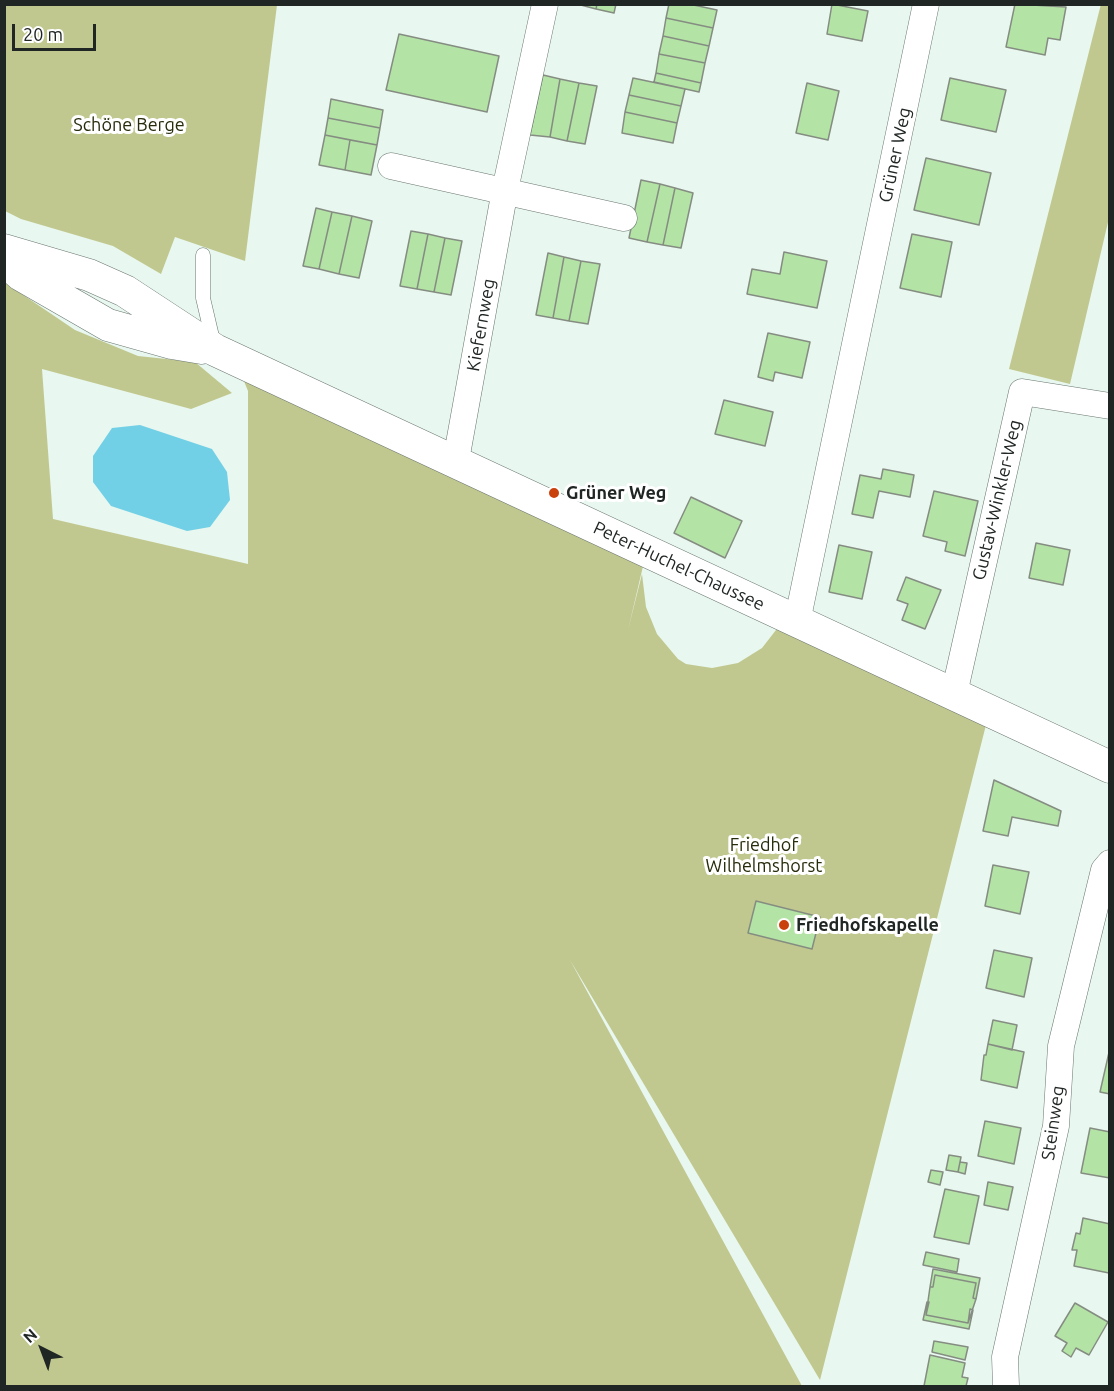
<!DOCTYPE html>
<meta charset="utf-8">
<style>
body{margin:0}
#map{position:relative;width:1114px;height:1391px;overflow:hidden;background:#e8f7ef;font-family:Ubuntu,sans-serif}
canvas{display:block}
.frame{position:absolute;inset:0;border:6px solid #202623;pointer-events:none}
.north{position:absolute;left:12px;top:1319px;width:60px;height:60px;-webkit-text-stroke:4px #fff;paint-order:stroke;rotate:318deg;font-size:16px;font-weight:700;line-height:24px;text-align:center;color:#202623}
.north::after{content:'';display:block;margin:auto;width:21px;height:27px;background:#202623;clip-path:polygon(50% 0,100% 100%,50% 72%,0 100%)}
.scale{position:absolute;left:12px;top:24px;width:84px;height:27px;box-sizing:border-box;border:3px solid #202623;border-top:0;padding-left:8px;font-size:18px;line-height:21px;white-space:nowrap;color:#202623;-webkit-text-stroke:4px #fff;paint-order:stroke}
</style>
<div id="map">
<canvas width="1114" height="1391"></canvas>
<div class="frame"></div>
<div class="north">N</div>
<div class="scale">20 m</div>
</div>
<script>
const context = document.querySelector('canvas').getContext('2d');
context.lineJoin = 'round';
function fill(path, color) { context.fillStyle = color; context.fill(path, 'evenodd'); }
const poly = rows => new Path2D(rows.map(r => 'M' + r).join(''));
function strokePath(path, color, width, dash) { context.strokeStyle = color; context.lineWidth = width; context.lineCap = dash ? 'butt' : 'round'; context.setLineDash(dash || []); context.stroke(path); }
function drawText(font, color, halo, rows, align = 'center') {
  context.font = font + ' Ubuntu,sans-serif'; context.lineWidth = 6; context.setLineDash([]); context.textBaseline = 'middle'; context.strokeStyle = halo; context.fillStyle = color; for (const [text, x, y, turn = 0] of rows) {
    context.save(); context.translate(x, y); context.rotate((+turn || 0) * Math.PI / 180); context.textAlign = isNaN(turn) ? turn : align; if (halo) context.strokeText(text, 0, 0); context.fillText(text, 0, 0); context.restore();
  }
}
fill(poly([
 [5,4,277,5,245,261,175,237,161,274,113,246,21,219,5,211],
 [1101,4,1110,5,1109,218,1070,384,1009,369],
 [4,282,75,330,138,356,195,362,232,393,191,409,42,369,53,519,248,564,248,391,239,369,644,562,628,630,642,574,646,607,657,634,678,659,686,664,712,668,738,663,762,648,783,621,987,721,820,1380,570,960,802,1386,5,1386]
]), '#c1c88f');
fill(poly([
 [140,425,212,449,227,472,230,500,210,527,187,531,111,506,93,482,93,456,112,428]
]), '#71d0e6');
const building = poly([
 [577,4,597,4,596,9,577,4],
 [597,4,616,4,614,13,596,9,597,4],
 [669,4,689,4,717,10,713,28,666,18,669,4],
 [832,4,868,11,862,41,827,34,832,4],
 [1015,4,1066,7,1060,40,1048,38,1045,55,1006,47,1015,4],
 [666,18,713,28,709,46,663,36,666,18],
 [399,34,499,56,487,112,386,90,399,34],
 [663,36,709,46,705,63,659,54,663,36],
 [659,54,705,63,701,83,656,73,659,54],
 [656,73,701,83,699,92,654,82,656,73],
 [543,75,560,79,550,137,530,135,543,75],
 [633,78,685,89,681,106,629,95,633,78],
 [950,78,1006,90,996,132,941,120,950,78],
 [560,79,579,83,567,141,550,137,560,79],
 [579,83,597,86,585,144,567,141,579,83],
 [807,83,839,91,828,140,796,133,807,83],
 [629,95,681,106,677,123,625,112,629,95],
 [331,99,383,110,380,128,328,118,331,99],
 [625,112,677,123,673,143,622,133,625,112],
 [328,118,380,128,377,145,325,135,328,118],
 [325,135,350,140,345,170,319,165,325,135],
 [350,140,377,145,371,175,345,170,350,140],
 [926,158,991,173,979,225,914,210,926,158],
 [641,180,660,184,647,242,629,238,641,180],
 [660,184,675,188,663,245,647,242,660,184],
 [675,188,693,193,681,248,663,245,675,188],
 [316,208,332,212,319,269,303,266,316,208],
 [332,212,352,216,339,274,319,269,332,212],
 [352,216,372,221,359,278,339,274,352,216],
 [411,231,428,234,417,289,400,286,411,231],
 [428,234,445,238,434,292,417,289,428,234],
 [912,234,952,242,941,297,900,288,912,234],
 [445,238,462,241,451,295,434,292,445,238],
 [784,252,827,261,817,308,747,294,752,269,780,274,784,252],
 [548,253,564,257,553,318,536,315,548,253],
 [564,257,581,261,569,321,553,318,564,257],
 [581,261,600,264,588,324,569,321,581,261],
 [768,333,810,342,802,378,775,372,773,381,758,377,768,333],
 [724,400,773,412,765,446,715,434,724,400],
 [883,469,914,475,910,497,879,491,873,518,852,514,860,475,881,479,883,469],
 [934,491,978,501,965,556,945,551,947,542,923,536,934,491],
 [691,497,742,521,725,558,674,533,691,497],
 [1036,543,1070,550,1063,585,1029,578,1036,543],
 [839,545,872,552,862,599,829,592,839,545],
 [906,577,941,590,925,629,902,620,908,604,897,600,906,577],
 [994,780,1061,811,1058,826,1012,817,1008,836,983,831,994,780],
 [993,865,1029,872,1020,914,985,906,993,865],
 [756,901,820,917,812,949,748,933,756,901],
 [994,950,1032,958,1024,997,986,988,994,950],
 [993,1020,1017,1025,1012,1050,988,1044,993,1020],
 [988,1044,1024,1052,1017,1088,981,1080,984,1055,986,1055,988,1044],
 [1110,1048,1110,1094,1100,1092,1110,1048],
 [985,1121,1021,1128,1014,1164,978,1156,985,1121],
 [1090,1128,1110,1132,1110,1178,1081,1173,1090,1128],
 [949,1155,961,1157,958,1172,946,1170,949,1155],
 [960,1162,967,1163,965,1174,958,1172,960,1162],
 [931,1170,943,1172,940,1185,928,1182,931,1170],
 [988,1182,1013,1187,1008,1210,984,1205,988,1182],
 [945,1189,979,1196,969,1244,934,1237,945,1189],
 [1083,1218,1110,1224,1109,1273,1074,1266,1077,1250,1072,1250,1076,1233,1080,1234,1083,1218],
 [926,1252,959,1259,957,1272,923,1265,926,1252],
 [933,1269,980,1278,976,1299,973,1298,976,1283,935,1275,933,1287,930,1287,933,1269],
 [935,1275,976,1283,973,1298,976,1299,968,1323,926,1315,930,1287,933,1287,935,1275],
 [927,1302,929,1302,926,1315,968,1323,970,1309,973,1310,969,1329,923,1320,927,1302],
 [1075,1303,1108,1322,1089,1355,1076,1348,1071,1357,1062,1351,1067,1343,1055,1336,1075,1303],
 [934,1341,968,1347,965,1360,932,1352,934,1341],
 [930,1355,965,1363,962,1377,968,1378,966,1386,924,1386,930,1355]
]);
fill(building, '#b4e3a6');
strokePath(building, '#858d82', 1.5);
const service = poly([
 [203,255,203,298,214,345]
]);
const minor = poly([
 [391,166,624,218],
 [456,460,505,190,545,4],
 [797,622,926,4],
 [954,694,1022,392,1110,406],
 [1006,1386,1005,1357,1056,1126,1061,1046,1104,870,1110,863]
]);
const tertiary = poly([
 [4,250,89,275,125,291,215,350,1110,767],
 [4,260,21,275,108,325,172,343,202,348]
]);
strokePath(service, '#6a7770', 15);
strokePath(minor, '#6a7770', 27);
strokePath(tertiary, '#6a7770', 33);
strokePath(service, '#fff', 14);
strokePath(minor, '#fff', 26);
strokePath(tertiary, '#fff', 32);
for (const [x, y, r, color] of [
 [554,493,6,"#c9410d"],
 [784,925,6,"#c9410d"]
]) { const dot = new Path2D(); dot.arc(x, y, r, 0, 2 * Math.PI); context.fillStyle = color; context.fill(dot); strokePath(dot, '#fff', 2); }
drawText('18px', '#292c0c', '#fff', [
 ["Schöne Berge",129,125],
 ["Friedhof",764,845],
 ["Wilhelmshorst",764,866]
]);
drawText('18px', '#202623', '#fff', [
 ["Grüner Weg",895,155,-78],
 ["Kiefernweg",481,325,-80],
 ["Gustav-Winkler-Weg",997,500,-77],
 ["Peter-Huchel-Chaussee",679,566,25],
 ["Steinweg",1053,1123,-82]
]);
drawText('bold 18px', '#202623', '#fff', [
 ["Grüner Weg",566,493],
 ["Friedhofskapelle",796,925]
], 'left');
</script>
